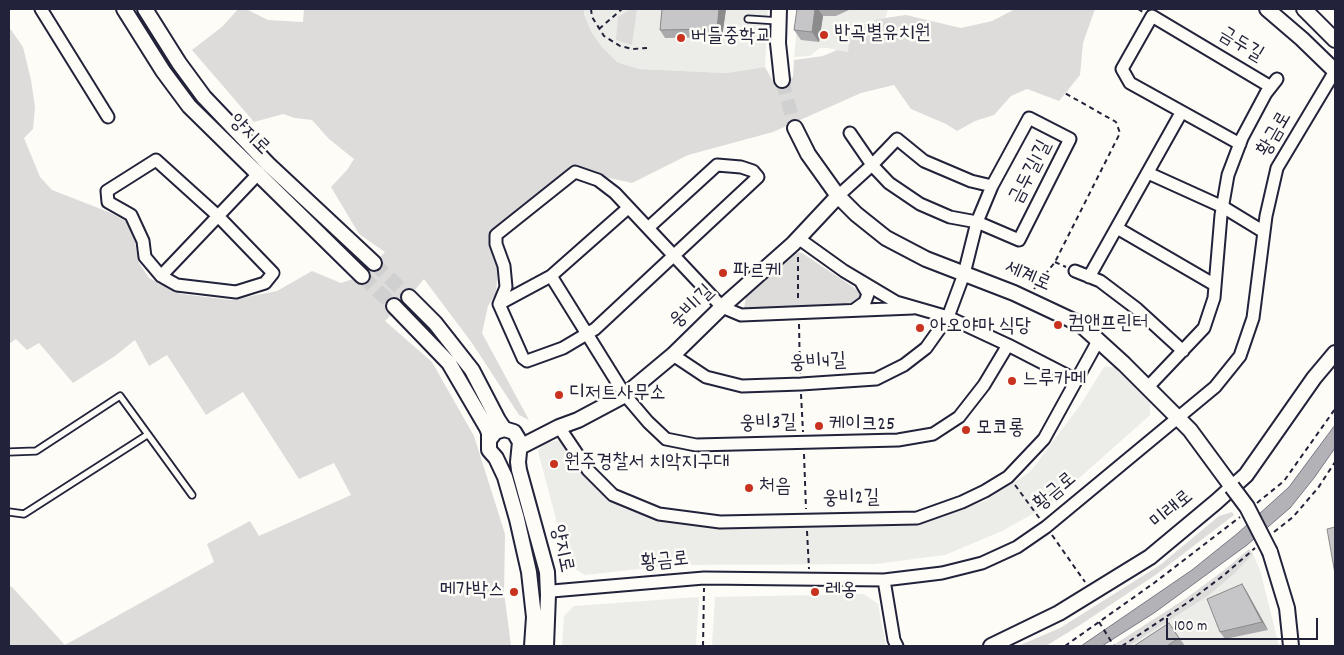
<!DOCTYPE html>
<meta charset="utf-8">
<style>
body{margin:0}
#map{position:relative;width:1344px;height:655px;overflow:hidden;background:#fdfcf7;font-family:Dekko,sans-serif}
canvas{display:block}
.frame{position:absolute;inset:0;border:10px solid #22223b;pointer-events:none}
.scale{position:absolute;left:1166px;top:618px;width:152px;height:22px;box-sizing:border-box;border:2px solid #22223b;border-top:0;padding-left:6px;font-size:15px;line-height:18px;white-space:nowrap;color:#22223b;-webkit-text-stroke:4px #fdfcf7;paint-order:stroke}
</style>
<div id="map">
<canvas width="1344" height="655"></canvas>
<div class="frame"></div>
<div class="scale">100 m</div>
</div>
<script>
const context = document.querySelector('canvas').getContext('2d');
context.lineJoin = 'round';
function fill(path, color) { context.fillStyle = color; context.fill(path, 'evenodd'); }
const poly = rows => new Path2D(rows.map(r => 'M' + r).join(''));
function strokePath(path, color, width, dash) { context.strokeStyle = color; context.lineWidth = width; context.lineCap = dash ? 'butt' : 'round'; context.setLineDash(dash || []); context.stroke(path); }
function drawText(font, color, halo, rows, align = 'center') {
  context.font = font + ' Dekko,"Poor Story",sans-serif'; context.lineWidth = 5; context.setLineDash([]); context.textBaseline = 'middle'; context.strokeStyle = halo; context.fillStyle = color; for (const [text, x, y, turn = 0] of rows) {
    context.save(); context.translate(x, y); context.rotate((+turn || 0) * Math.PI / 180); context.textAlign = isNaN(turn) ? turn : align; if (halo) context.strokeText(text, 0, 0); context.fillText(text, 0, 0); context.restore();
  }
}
fill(poly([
 [584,9,768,9,765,67,726,73,639,69,617,62,601,46,591,31,584,14],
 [799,9,888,9,886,17,870,21,859,26,849,38,848,52,827,48,820,48,810,56,794,57],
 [1104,367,1114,367,1150,403,1150,415,1049,505,1002,531,945,555,875,564,675,565,585,575,568,565,538,451,546,443,559,440,576,463,599,488,638,513,691,524,761,526,915,525,985,501,1030,472,1081,404],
 [1253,554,1260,570,1279,646,1129,646,1208,596,1234,574],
 [864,594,878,604,886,646,712,646,715,597],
 [699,597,696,646,562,646,564,616,574,606]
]), '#ecece9');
fill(poly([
 [238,9,246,9,268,20,303,22,304,9,584,9,584,14,591,31,601,46,617,62,639,69,726,73,765,67,775,85,793,77,794,60,823,56,837,50,848,52,849,38,852,32,859,26,878,19,906,15,961,28,992,21,1015,9,1095,9,1083,43,1080,75,1059,101,1027,89,1011,96,994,115,975,121,957,131,946,124,911,109,894,85,861,93,773,132,688,155,632,183,570,169,523,204,489,232,498,268,496,293,488,306,482,333,529,420,519,415,472,343,424,279,409,297,385,321,432,362,474,436,505,534,504,592,511,646,9,646,9,586,12,587,65,645,214,562,207,544,250,521,259,536,351,495,334,463,299,479,243,392,206,415,167,355,149,366,135,340,115,356,73,383,39,343,27,350,16,339,9,344,9,27,23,47,31,80,35,107,33,129,24,138,40,177,52,190,111,213,126,221,135,242,139,263,149,278,181,294,231,300,277,291,312,271,341,283,362,276,385,252,359,234,331,187,347,170,354,159,329,139,312,120,295,118,283,114,254,122,192,50,223,26],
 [631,9,637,9,632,45,616,40,618,17],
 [794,252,802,253,859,291,862,295,857,303,849,306,744,308,746,297],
 [1232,512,1234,515,1157,574,1080,625,1046,646,1018,646,1060,628,1160,565,1219,516],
 [1249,549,1253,554,1234,574,1208,596,1129,646,1112,646,1185,599,1223,571]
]), '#dddcdb');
const water = poly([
 [1335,425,1335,448,1314,478,1290,508,1247,545,1154,613,1102,646,1081,646,1192,570,1238,533,1289,487,1335,425]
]);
fill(water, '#b2b2b7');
strokePath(water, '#787885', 1);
strokePath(poly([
 [782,80,795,128],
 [374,263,409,297],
 [362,276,394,306]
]), '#d1d0d1', 14, [14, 7]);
const service = poly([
 [748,19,779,21],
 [9,452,36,451,120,396,192,495],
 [9,512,24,514,147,435]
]);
const minor = poly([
 [41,9,108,117],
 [1240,144,1130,83,1122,69,1152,16,1271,87],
 [156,160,218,216,273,273,265,283,236,292,177,285,161,276,145,257,143,241,131,215,108,202,107,191,156,160],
 [1148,173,1223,207,1264,232],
 [838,196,872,165,897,139,924,161,971,181,992,186],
 [1117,228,1215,285],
 [798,238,844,271,896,302,948,317,1008,345,1076,380],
 [1075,271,1100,281,1137,309,1183,351],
 [161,276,258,174],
 [551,276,625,395,648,422,666,439,696,445,898,440,933,434,959,417,984,385,1008,345],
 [1089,277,1181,113],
 [499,304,506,287,504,266,496,244,496,235,575,172,598,180,615,193,722,307,741,315,913,308],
 [499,304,523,358,527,361,563,348,595,329,758,177,753,171,741,167,717,165,648,228],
 [499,304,551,276,628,208],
 [854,310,865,302,868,294,861,282],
 [673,355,706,377,742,386,801,384,876,379,904,365,926,348,948,317,964,274,977,222,992,186,1029,118,1070,139,1019,240,977,222,950,217,920,204,889,183,872,165,850,133],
 [1147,388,1204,328,1214,298,1221,215,1228,175,1242,138,1266,93,1277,79],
 [559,427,588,470,613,495,659,514,720,522,917,518,962,502,985,491,1008,477,1044,439,1098,341],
 [884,580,894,640,897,646],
 [552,591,704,578,884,580,942,573,982,563,1017,547,1046,527,1215,387,1240,356,1253,318,1266,216,1277,168,1335,71]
]);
const tertiary = poly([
 [124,9,163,71,189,106,362,276],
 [145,9,179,63,204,97,268,164,374,263],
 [779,9,778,43,782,80],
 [1267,9,1302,39,1335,71],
 [1304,9,1335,40],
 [795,128,808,154,838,196,856,214,886,238,926,259,1014,293,1080,324,1124,364,1190,430,1232,487],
 [409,297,435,323,472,370,498,420,504,429],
 [394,306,449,363,487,428,489,433,489,450,496,458,505,477,517,519,529,572,534,617,532,646],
 [489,440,495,432,504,429,514,432,520,442,518,462,519,470,547,572,548,595,546,646],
 [520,447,559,427,578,420,625,395,673,355,722,307,793,244,838,196],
 [1270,552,1287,608,1291,646],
 [991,646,1059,613,1150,557,1216,502,1246,475,1314,378,1335,353]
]);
strokePath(service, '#22223b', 9);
strokePath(minor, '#22223b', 15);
strokePath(tertiary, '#22223b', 18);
strokePath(poly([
 [591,9,592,17,604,36,620,46,633,49,647,48],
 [1138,9,1143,12],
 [599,29,622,9],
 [798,257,798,302],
 [1055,262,1066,267],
 [1034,289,1055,262,1120,133,1116,122,1063,92],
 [799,324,800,374],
 [801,394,803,432],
 [804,454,806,509],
 [1015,485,1040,519],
 [1257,503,1284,481,1335,409],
 [807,531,809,569],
 [1274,532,1293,517,1318,488,1335,462],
 [1052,535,1085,582],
 [1099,622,1114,646],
 [703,646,704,588],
 [1065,646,1154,583,1240,517],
 [1122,646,1187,603,1224,575,1255,548]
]), '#22223b', 2, [5, 4]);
strokePath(service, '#fdfcf7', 5.5);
strokePath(minor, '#fdfcf7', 11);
strokePath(tertiary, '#fdfcf7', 14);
const tertiaryBridge = poly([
 [1232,487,1247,507,1270,552]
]);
strokePath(tertiaryBridge, '#22223b', 18, []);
strokePath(tertiaryBridge, '#fdfcf7', 14);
fill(poly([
 [662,9,726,9,722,37,665,38,660,30],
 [797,9,851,9,836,16,823,16,819,42,801,40,794,30],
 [1242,584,1247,592,1268,630,1225,639,1220,632],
 [1169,623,1185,646,1134,646]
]), '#aaaaac');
fill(poly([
 [719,9,726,9,722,37,717,29],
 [815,9,818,9,823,16,819,42,812,32],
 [1242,584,1247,592,1268,630,1262,622]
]), '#8b8b8c');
const building = poly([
 [662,9,719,9,717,29,660,30,662,9],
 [797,9,815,9,812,32,794,30,797,9],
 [1335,527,1335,574,1327,529,1335,527],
 [1242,584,1262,622,1220,632,1207,599,1242,584],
 [1169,623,1179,638,1167,646,1134,646,1169,623]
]);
fill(building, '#c6c6c8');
strokePath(building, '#8b8b8c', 1);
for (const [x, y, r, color] of [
 [824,35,5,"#c8321e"],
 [681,38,5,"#c8321e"],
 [723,273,5,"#c8321e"],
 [1058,325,5,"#c8321e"],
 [920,328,5,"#c8321e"],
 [1012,381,5,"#c8321e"],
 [559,395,5,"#c8321e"],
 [819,426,5,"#c8321e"],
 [966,430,5,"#c8321e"],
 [554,464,5,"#c8321e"],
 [749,488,5,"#c8321e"],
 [514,592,5,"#c8321e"],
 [815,592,5,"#c8321e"]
]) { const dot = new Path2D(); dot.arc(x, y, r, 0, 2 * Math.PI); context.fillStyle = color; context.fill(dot); strokePath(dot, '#fdfcf7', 2); }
drawText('20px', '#22223b', '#fdfcf7', [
 ["반곡별유치원",834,35],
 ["버들중학교",691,38],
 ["파르케",733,273],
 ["컴앤프린터",1068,325],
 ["아오야마 식당",930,328],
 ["느루카메",1022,381],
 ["디저트사무소",569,395],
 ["케이크25",829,426],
 ["모코롱",976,430],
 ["원주경찰서 치악지구대",564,464],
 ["처음",759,488],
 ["메가박스",504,592,"right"],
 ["레옹",825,592]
], 'left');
drawText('20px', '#22223b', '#fdfcf7', [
 ["금두길",1240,46,31],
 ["황금로",1276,135,-60],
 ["양지로",248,136,45],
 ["금두길1길",1032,173,-63],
 ["세계로",1027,278,23],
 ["웅비1길",693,308,-44],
 ["웅비4길",818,364,-3],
 ["웅비3길",768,425,-1],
 ["황금로",1056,493,-40],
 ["웅비2길",851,500,-1],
 ["미래로",1173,511,-40],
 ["양지로",560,549,78],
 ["황금로",665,563,-6]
]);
</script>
